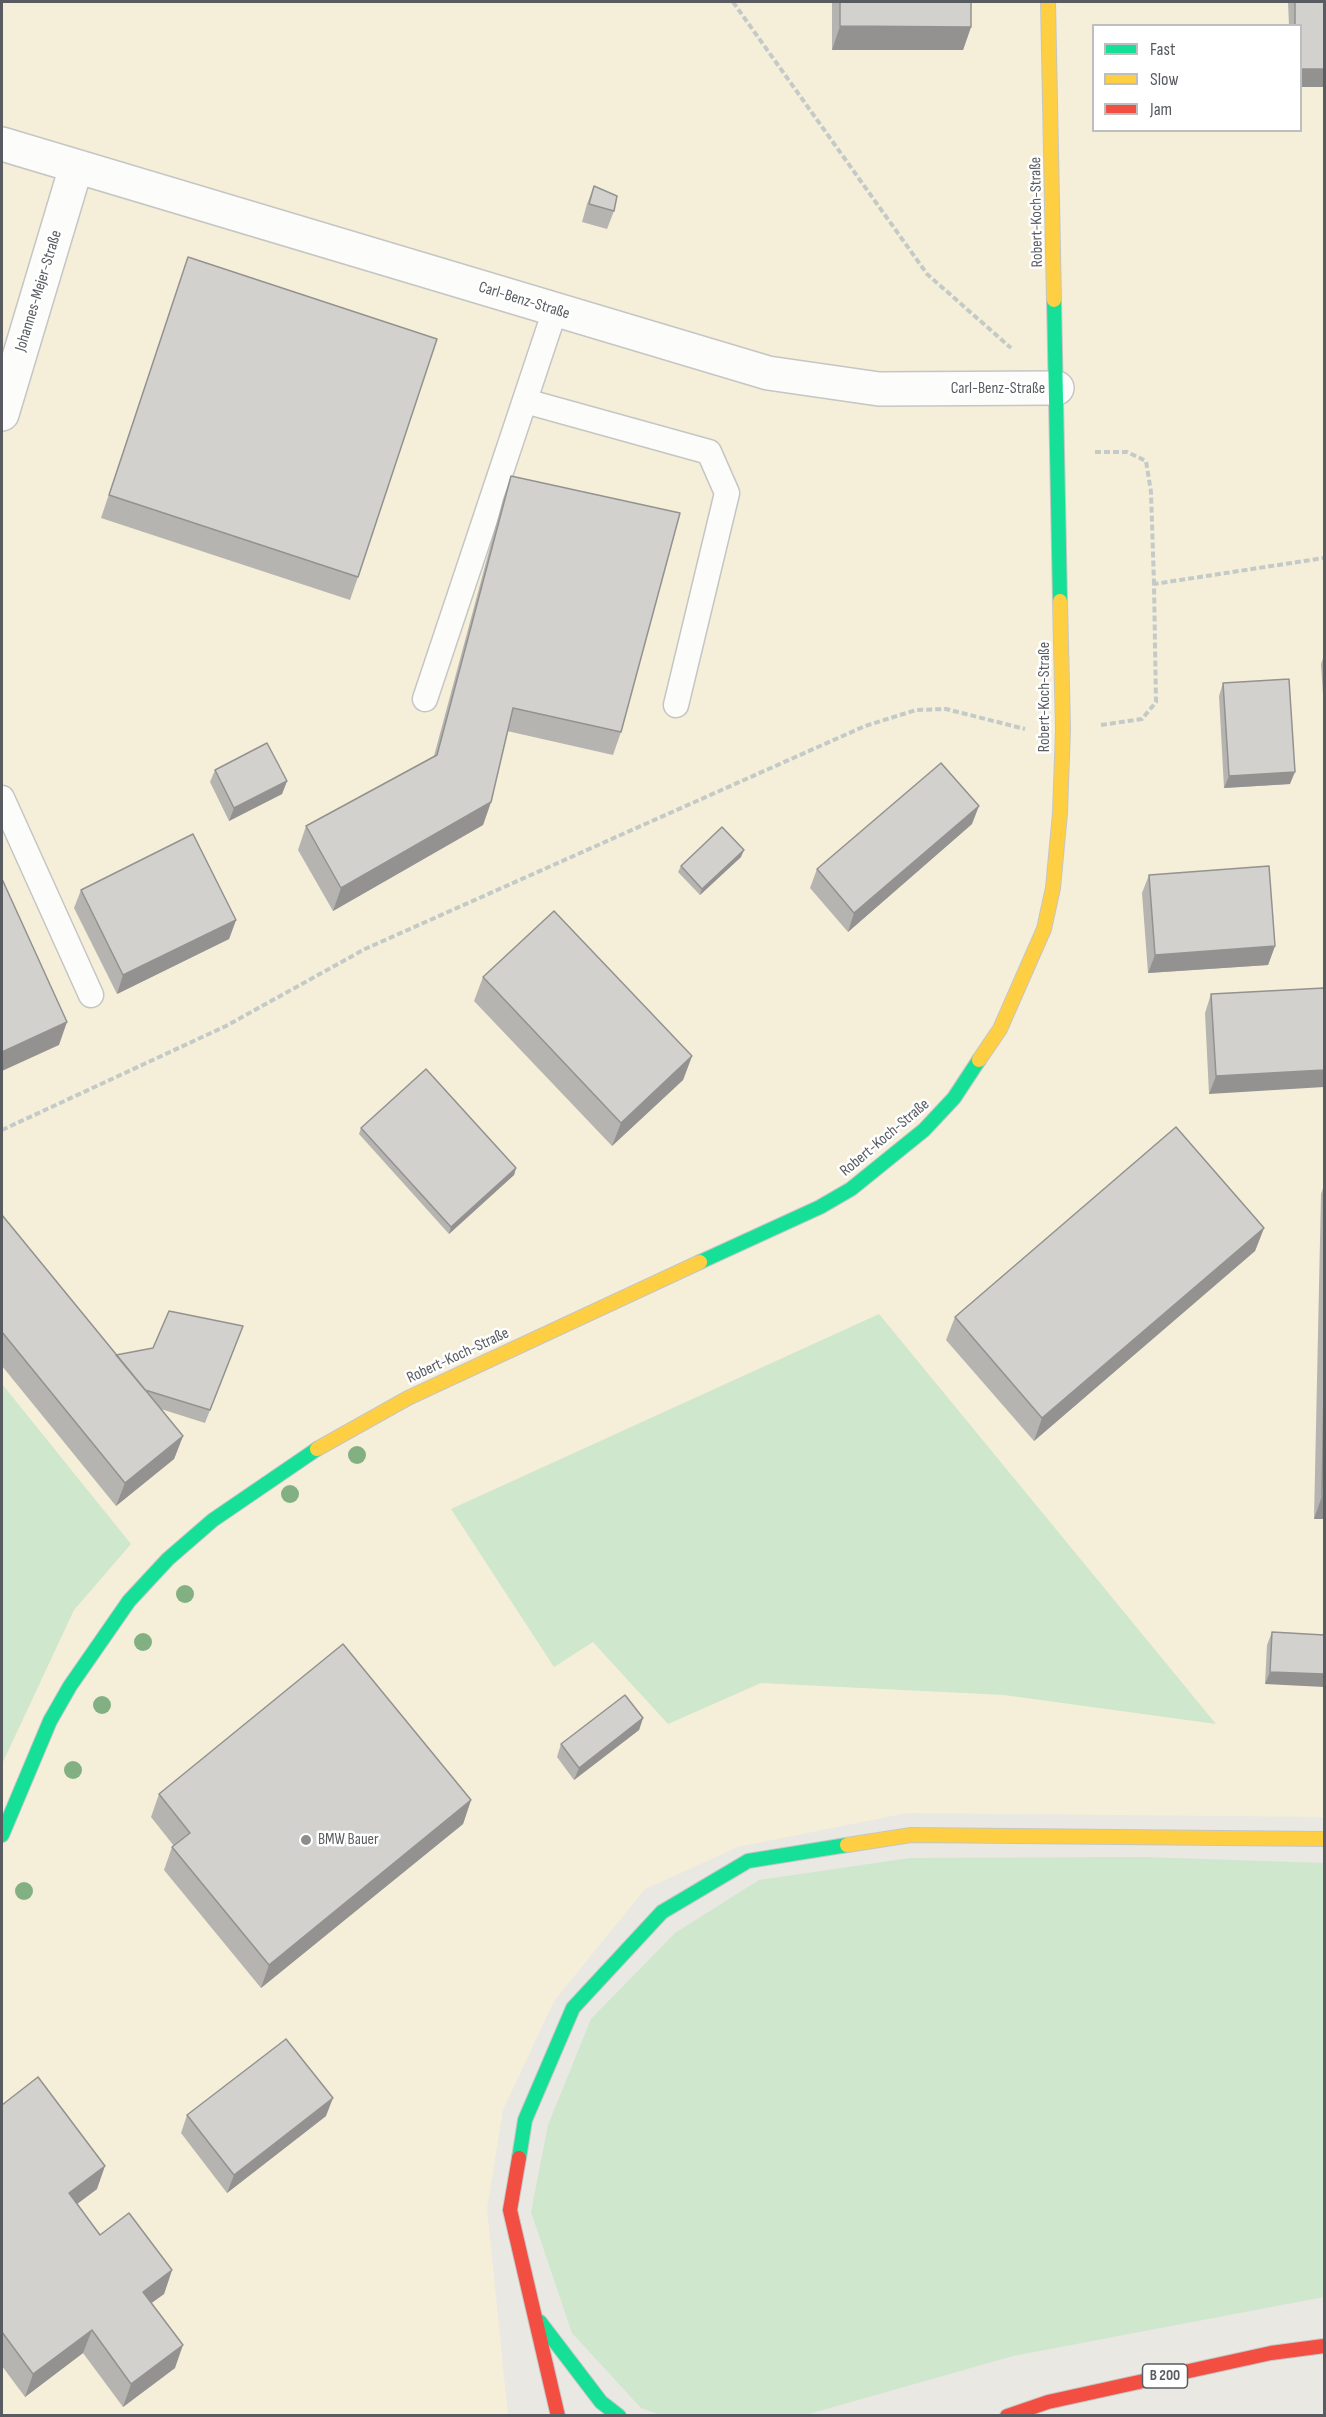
<!DOCTYPE html>
<meta charset="utf-8">
<style>
body{margin:0}
#map{position:relative;width:1326px;height:2417px;overflow:hidden;background:#e9e8e2;font-family:"Sofia Sans Condensed",sans-serif}
canvas{display:block}
.frame{position:absolute;inset:0;border:3px solid #585c61;pointer-events:none}
.legend{position:absolute;left:1092px;top:24px;width:210px;height:108px;box-sizing:border-box;background:#fff;border:2px solid #bcbec0;margin:0;padding:8px 10px;list-style:none;font-size:18px;color:#585c61}
.legend li{display:flex;align-items:center;gap:12px;height:30px}
.legend b{width:30px;border:2px solid #bcbec0}
</style>
<div id="map">
<canvas width="1326" height="2417"></canvas>
<div class="frame"></div>
<ul class="legend">
<li><b style="height:8px;background:#16e098"></b>Fast</li>
<li><b style="height:8px;background:#ffcf43"></b>Slow</li>
<li><b style="height:8px;background:#f24e42"></b>Jam</li>
</ul>
</div>
<script>
const context = document.querySelector('canvas').getContext('2d');
context.lineJoin = 'round';
function fill(path, color) { context.fillStyle = color; context.fill(path, 'evenodd'); }
const poly = rows => new Path2D(rows.map(r => 'M' + r).join(''));
function strokePath(path, color, width, dash) { context.strokeStyle = color; context.lineWidth = width; context.lineCap = dash ? 'butt' : 'round'; context.setLineDash(dash || []); context.stroke(path); }
function drawText(font, color, halo, rows, align = 'center') {
  context.font = font + ' "Sofia Sans Condensed",sans-serif'; context.lineWidth = 5; context.setLineDash([]); context.textBaseline = 'middle'; context.strokeStyle = halo; context.fillStyle = color; for (const [text, x, y, turn = 0] of rows) {
    context.save(); context.translate(x, y); context.rotate((+turn || 0) * Math.PI / 180); context.textAlign = isNaN(turn) ? turn : align; if (halo) context.strokeText(text, 0, 0); context.fillText(text, 0, 0); context.restore();
  }
}
fill(poly([
 [2,2,1324,2,1324,1817,907,1813,738,1847,645,1889,554,2001,503,2110,487,2209,508,2415,2,2416],
 [1094,26,1300,26,1300,130,1094,130]
]), '#f5efd9');
fill(poly([
 [879,1314,1216,1724,1004,1695,761,1683,668,1724,593,1642,554,1667,451,1509],
 [2,1384,131,1544,74,1610,2,1764],
 [1143,1857,1324,1863,1324,2297,1013,2356,805,2415,663,2416,641,2408,572,2333,531,2212,548,2125,591,2019,675,1933,759,1880,910,1858]
]), '#cfe7cc');
const lane = poly([
 [525,401,709,452,727,493,676,705],
 [425,699,555,310],
 [2,798,91,995]
]);
const street = poly([
 [2,144,768,373,879,389,1057,388],
 [2,414,76,167]
]);
const fast = poly([
 [1054,300,1060,601],
 [700,1262,820,1207,851,1189,924,1130,954,1098,979,1060],
 [2,1835,50,1721,70,1686,129,1601,168,1559,213,1520,317,1449],
 [519,2158,525,2120,573,2008,662,1912,748,1861,847,1845],
 [540,2322,601,2402,619,2416]
]);
const slow = poly([
 [1048,2,1054,300],
 [979,1060,1000,1029,1044,929,1053,888,1060,813,1063,729,1060,601],
 [317,1449,408,1398,700,1262],
 [847,1845,911,1835,1324,1839]
]);
const jam = poly([
 [519,2158,510,2210,558,2416],
 [1007,2416,1048,2402,1271,2353,1324,2346]
]);
strokePath(lane, '#c5c6c4', 27);
strokePath(street, '#c5c6c4', 36);
strokePath(fast, '#c5c6c4', 16);
strokePath(slow, '#c5c6c4', 16);
strokePath(jam, '#c5c6c4', 16);
strokePath(poly([
 [733,2,927,274,1011,348],
 [1095,452,1127,452,1146,461,1151,492,1154,584],
 [1101,725,1142,719,1156,702,1154,584,1324,558],
 [2,1130,226,1026,365,949,865,726,916,710,946,709,1025,729]
]), '#c3cac7', 4, [6, 3]);
strokePath(lane, '#fcfcfb', 24);
strokePath(street, '#fcfcfb', 33);
strokePath(fast, '#16e098', 14);
strokePath(slow, '#ffcf43', 14);
strokePath(jam, '#f24e42', 14);
context.fillStyle = '#83b082';
for (const [x, y] of [
 [357,1455],
 [290,1494],
 [185,1594],
 [143,1642],
 [102,1705],
 [73,1770],
 [24,1891]
]) { context.beginPath(); context.arc(x, y, 9, 0, 2 * Math.PI); context.fill(); }
fill(poly([
 [832,2,971,2,971,27,963,50,832,50],
 [1288,2,1324,2,1324,87,1300,87,1300,26,1289,26],
 [594,186,614,211,607,229,582,222,587,204],
 [188,257,358,577,350,600,101,518],
 [511,476,621,732,613,755,507,731,491,802,483,825,333,911,298,850,306,826,434,756,503,499],
 [1324,655,1324,710,1321,664],
 [1223,683,1290,784,1224,788,1219,696],
 [215,770,287,781,282,794,229,821,210,782],
 [972,824,848,932,810,888,817,869],
 [741,857,700,895,678,872,681,866],
 [1149,875,1275,946,1268,965,1148,973,1142,893],
 [81,890,236,920,229,939,117,994,74,908],
 [483,977,692,1056,683,1080,612,1146,474,1001],
 [1324,988,1209,1094,1205,1013,1211,994],
 [361,1128,516,1168,514,1175,449,1234,359,1134],
 [1324,1185,1324,1519,1314,1519,1321,1194],
 [2,1215,116,1355,153,1348,243,1326,205,1423,161,1409,183,1436,174,1459,116,1506,2,1366],
 [1264,1228,1255,1251,1034,1441,946,1340,955,1317],
 [1272,1632,1324,1635,1265,1684,1267,1645],
 [643,1718,639,1730,574,1780,557,1757,561,1744],
 [159,1794,471,1800,463,1824,261,1988,164,1870,172,1847,174,1846,151,1817],
 [2,2105,97,2189,77,2204,100,2235,172,2270,164,2294,151,2303,175,2368,123,2407,83,2353,25,2397,2,2366],
 [187,2115,326,2116,227,2193,181,2133]
]), '#b5b4b0');
fill(poly([
 [840,26,971,27,963,50,832,50],
 [1300,69,1324,69,1324,87,1300,87],
 [1295,772,1290,784,1224,788,1229,776],
 [287,781,282,794,229,821,234,808],
 [491,802,483,825,333,911,341,888],
 [979,806,972,824,848,932,854,913],
 [744,850,741,857,700,895,702,889],
 [236,920,229,939,117,994,123,975],
 [1275,946,1268,965,1148,973,1155,955],
 [67,1022,59,1045,2,1071,2,1052],
 [692,1056,683,1080,612,1146,621,1123],
 [1324,1070,1324,1087,1209,1094,1216,1076],
 [516,1168,514,1175,449,1234,451,1227],
 [1264,1228,1255,1251,1034,1441,1042,1418],
 [183,1436,174,1459,116,1506,125,1483],
 [1322,1496,1324,1496,1324,1519,1314,1519],
 [1270,1672,1324,1674,1324,1687,1265,1684],
 [643,1718,639,1730,574,1780,579,1768],
 [471,1800,463,1824,261,1988,269,1965],
 [333,2098,326,2116,227,2193,234,2175],
 [105,2166,97,2189,61,2216,69,2193],
 [172,2270,164,2294,135,2315,143,2292],
 [92,2330,83,2353,25,2397,33,2374],
 [183,2345,175,2368,123,2407,131,2384]
]), '#939290');
const building = poly([
 [840,2,971,2,971,27,840,26,840,2],
 [1295,2,1324,2,1324,69,1300,69,1300,26,1295,26,1295,2],
 [594,186,617,196,614,211,589,204,594,186],
 [188,257,437,339,358,577,109,495,188,257],
 [511,476,680,513,621,732,513,708,491,802,341,888,306,826,437,755,511,476],
 [1289,679,1295,772,1229,776,1223,683,1289,679],
 [267,743,287,781,234,808,215,770,267,743],
 [941,763,979,806,854,913,817,869,941,763],
 [722,827,744,850,702,889,681,866,722,827],
 [193,834,236,920,123,975,81,890,193,834],
 [1269,866,1275,946,1155,955,1149,875,1269,866],
 [2,879,67,1022,2,1052,2,879],
 [554,911,692,1056,621,1123,483,977,554,911],
 [1324,988,1324,1070,1216,1076,1211,994,1324,988],
 [426,1069,516,1168,451,1227,361,1128,426,1069],
 [1176,1127,1264,1228,1042,1418,955,1317,1176,1127],
 [2,1215,183,1436,125,1483,2,1332,2,1215],
 [169,1311,243,1326,210,1410,145,1390,116,1355,153,1348,169,1311],
 [1324,1390,1324,1496,1322,1496,1324,1390],
 [1272,1632,1324,1635,1324,1674,1270,1672,1272,1632],
 [343,1644,471,1800,269,1965,172,1847,190,1833,159,1794,343,1644],
 [625,1695,643,1718,579,1768,561,1744,625,1695],
 [286,2039,333,2098,234,2175,187,2115,286,2039],
 [38,2077,105,2166,69,2193,100,2235,129,2213,172,2270,143,2292,183,2345,131,2384,92,2330,33,2374,2,2332,2,2105,38,2077]
]);
fill(building, '#d2d1cd');
strokePath(building, '#939290', 1.5);
for (const [x, y, r, color] of [
 [306,1840,6,"#8b8d8e"]
]) { const dot = new Path2D(); dot.arc(x, y, r, 0, 2 * Math.PI); context.fillStyle = color; context.fill(dot); strokePath(dot, '#fff', 2); }
for (const [x, y, w] of [
 [1165,2376,45]
]) { const box = new Path2D(); box.roundRect(x - w / 2, y - 12, w, 24, 4.5); context.fillStyle = '#fff'; context.fill(box); strokePath(box, '#585c61', 1.5); }
drawText('bold 15px', '#585c61', null, [
 ["B 200",1165,2376]
]);
drawText('16px', '#585c61', '#fff', [
 ["Robert-Koch-Straße",1037,212,-91],
 ["Johannes-Mejer-Straße",39,291,-73],
 ["Carl-Benz-Straße",524,301,17],
 ["Carl-Benz-Straße",998,389],
 ["Robert-Koch-Straße",1045,697,-90],
 ["Robert-Koch-Straße",885,1138,-40],
 ["Robert-Koch-Straße",458,1356,-25]
]);
drawText('16px', '#585c61', '#fff', [
 ["BMW Bauer",318,1840]
], 'left');
</script>
